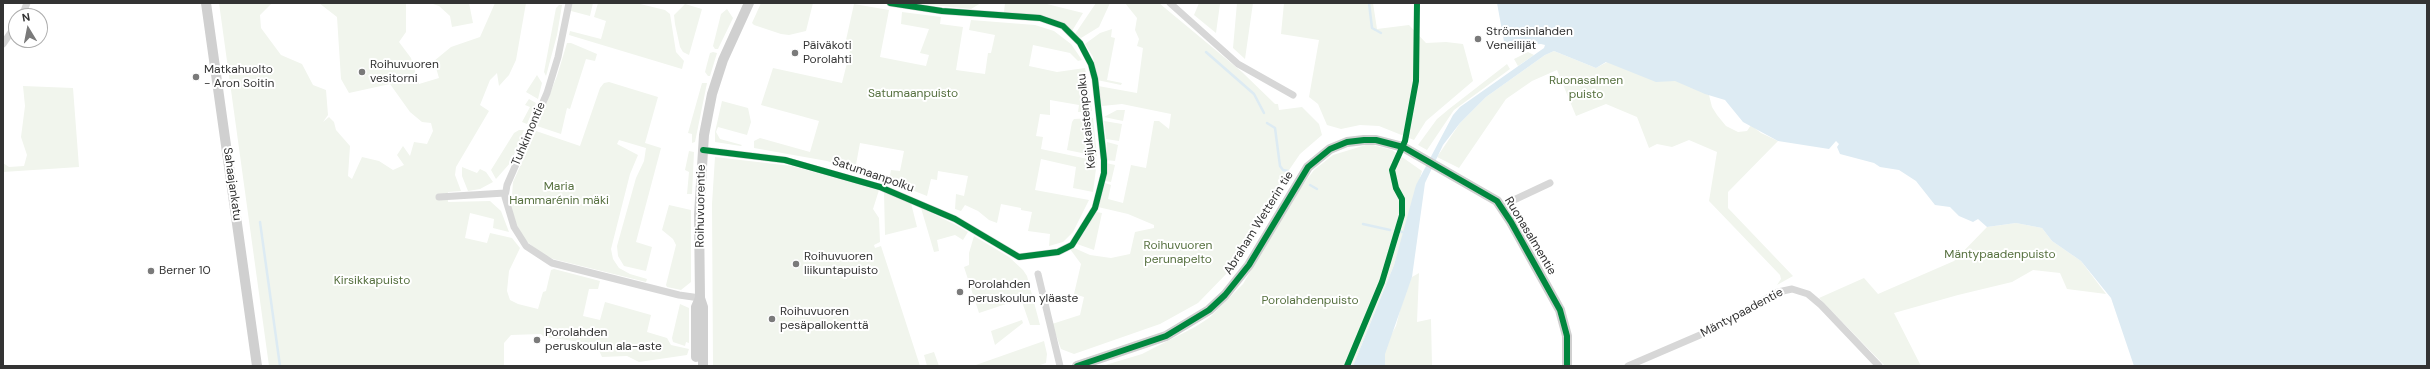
<!DOCTYPE html>
<meta charset="utf-8">
<style>
body{margin:0}
#map{position:relative;width:2430px;height:369px;overflow:hidden;background:#fff;font-family:"DM Sans",sans-serif}
canvas{display:block}
.frame{position:absolute;inset:0;border:4px solid #333;pointer-events:none}
.north{position:absolute;left:8px;top:8px;width:40px;height:40px;box-sizing:border-box;background:#fff;border:1px solid #adadad;border-radius:50%;rotate:350deg;font-size:11px;font-weight:700;line-height:16px;text-align:center;color:#333}
.north::after{content:'';display:block;margin:auto;width:14px;height:18px;background:#7a7a7a;clip-path:polygon(50% 0,100% 100%,50% 72%,0 100%)}
</style>
<div id="map">
<canvas width="2430" height="369"></canvas>
<div class="frame"></div>
<div class="north">N</div>
</div>
<script>
const context = document.querySelector('canvas').getContext('2d');
context.lineJoin = 'round';
function fill(path, color) { context.fillStyle = color; context.fill(path, 'evenodd'); }
const poly = rows => new Path2D(rows.map(r => 'M' + r).join(''));
function strokePath(path, color, width, dash) { context.strokeStyle = color; context.lineWidth = width; context.lineCap = dash ? 'butt' : 'round'; context.setLineDash(dash || []); context.stroke(path); }
function drawText(font, color, halo, rows, align = 'center') {
  context.font = font + ' "DM Sans",sans-serif'; context.lineWidth = 4; context.setLineDash([]); context.textBaseline = 'middle'; context.strokeStyle = halo; context.fillStyle = color; for (const [text, x, y, turn = 0] of rows) {
    context.save(); context.translate(x, y); context.rotate((+turn || 0) * Math.PI / 180); context.textAlign = isNaN(turn) ? turn : align; if (halo) context.strokeText(text, 0, 0); context.fillText(text, 0, 0); context.restore();
  }
}
fill(poly([
 [219,3,272,3,260,15,261,28,281,55,302,64,313,85,326,90,328,115,323,122,329,117,334,122,336,130,350,146,348,176,352,179,362,157,379,161,393,170,404,165,397,155,403,146,410,156,414,142,427,144,433,131,431,123,422,122,410,112,390,84,349,93,341,79,337,17,319,3,412,3,406,4,406,32,399,42,411,58,419,84,439,78,434,61,451,47,480,37,495,3,526,3,516,60,509,75,499,86,497,73,490,80,480,105,489,111,456,167,455,175,461,191,448,192,448,202,490,201,501,211,509,232,493,228,494,219,470,213,465,238,487,243,490,233,512,238,520,248,509,271,507,291,510,300,518,304,538,309,543,292,546,291,551,270,554,269,600,281,598,289,589,289,583,316,600,320,605,302,651,315,647,332,667,338,671,345,689,349,687,355,639,362,627,356,602,357,596,344,544,337,541,334,511,335,504,343,504,366,269,366],
 [430,3,469,3,473,23,452,27,450,16,439,6],
 [572,3,593,3,590,16,571,11],
 [598,3,636,3,665,10,670,14,676,52,684,61,682,69,569,35,570,31,601,39,606,21,594,17],
 [761,3,813,3,806,31,789,35,781,34,754,25,752,23],
 [912,3,981,3,971,9],
 [1005,3,1043,3,1083,13,1072,31,1046,16,1004,12],
 [1096,3,1110,3,1099,27,1081,38,1075,34],
 [1125,3,1159,3,1242,72,1275,104,1278,104,1279,110,1302,107,1319,124,1322,135,1300,154,1287,173,1230,270,1198,303,1160,324,1074,354,1061,349,1052,324,1080,315,1084,297,1074,294,1081,264,1070,249,1072,247,1090,255,1111,258,1130,254,1135,232,1154,228,1154,225,1128,214,1098,207,1105,183,1111,185,1108,199,1123,203,1131,165,1146,168,1154,121,1159,121,1169,129,1171,114,1122,104,1102,106,1098,86,1137,93,1143,48,1137,46,1139,39,1135,30,1137,18],
 [1199,3,1220,4,1216,33,1194,15],
 [1237,3,1253,3,1245,59,1233,48],
 [1284,3,1373,3,1377,29,1409,25,1426,43,1446,42,1463,44,1473,81,1426,121,1414,140,1379,126,1360,125,1341,129,1327,125,1318,104,1309,97,1319,40,1281,34],
 [685,4,702,9,689,55,683,52,680,47,675,24,674,15],
 [854,4,889,10,880,57,926,66,929,55,920,53,929,29,901,24,902,12,941,17,940,24,963,27,956,70,985,74,988,53,991,53,995,35,969,30,971,20,1035,25,1054,31,1071,44,1082,60,1078,61,1070,53,1033,45,1029,66,1057,72,1085,68,1086,73,1092,111,1078,112,1079,105,1050,100,1050,115,1040,114,1036,136,1043,137,1041,149,1097,161,1093,192,1073,188,1076,167,1041,159,1035,190,1089,200,1073,232,1063,242,1049,246,1050,234,1028,231,1032,212,1021,210,1021,208,1001,204,997,223,989,220,978,211,965,205,961,211,955,209,956,194,964,196,968,176,938,171,937,180,931,179,927,196,889,181,891,170,900,171,904,151,860,143,855,170,827,161,754,148,754,141,760,138,810,152,819,121,761,105,773,68,842,83,850,51,844,49],
 [559,5,562,5,557,35,546,76,544,72,556,8],
 [727,9,733,18,718,49,715,49,713,46,721,14],
 [1112,29,1111,37,1115,38,1107,80,1122,83,1121,85,1097,80,1093,57,1085,44,1100,33],
 [567,43,571,43,597,54,595,61,586,59,570,109,567,108,561,134,537,126,557,76],
 [1554,51,1596,68,1620,55,1709,95,1712,107,1717,115,1726,126,1738,132,1747,131,1751,125,1761,133,1778,141,1728,192,1728,208,1793,276,1777,285,1781,279,1780,275,1709,201,1717,152,1689,140,1672,147,1657,144,1649,148,1637,117,1606,104,1576,116,1557,70,1532,81,1506,99,1459,168,1437,157,1460,123,1486,97,1545,55],
 [713,52,717,53,710,76,708,76,705,72,707,64,710,53],
 [1528,52,1534,55,1518,66,1514,59],
 [1507,64,1510,69,1454,110,1427,150,1418,145,1437,119,1449,109],
 [537,75,542,83,538,99,526,92],
 [609,82,658,97,645,143,661,148,636,242,652,247,646,271,624,266,618,256,617,246,636,178,644,161,646,148,619,140,617,144,638,155,630,174,611,249,613,259,619,268,630,274,647,279,646,282,553,259,541,253,525,240,513,218,511,208,513,182,536,131,580,146,600,88,604,83],
 [702,83,707,83,695,142,692,143,692,134,688,133],
 [23,86,73,88,79,167,3,172,3,163,9,167,24,166,27,155,21,137,25,106],
 [529,99,536,103,527,124,522,122,530,107,525,105],
 [722,101,748,108,751,122,747,135,718,127,716,132,720,139,742,145,741,146,715,142,715,132],
 [1117,110,1125,110,1123,121,1104,117],
 [1093,118,1097,156,1067,150,1072,122,1074,119],
 [1104,121,1122,124,1119,141,1106,139],
 [519,130,524,130,511,162,496,179,491,170,514,133],
 [1107,142,1118,145,1115,161,1106,160],
 [1369,144,1392,150,1422,171,1394,265,1353,366,1102,366,1142,354,1195,327,1209,318,1243,284,1293,198,1314,170,1333,155],
 [689,151,694,152,692,194,687,194,689,172,685,170],
 [715,157,792,166,879,190,873,209,879,218,880,242,874,245,875,248,881,246,920,366,713,366,712,204],
 [1106,163,1115,165,1111,182,1105,181],
 [462,167,477,173,480,169,486,172,493,182,480,189,468,191,462,176],
 [884,192,911,203,917,227,885,235],
 [669,205,691,210,691,282,681,290,667,287,666,285,676,245,673,239,662,230],
 [921,208,956,225,968,232,963,240,955,235,937,240,939,251,934,252],
 [1096,212,1102,213,1094,250,1077,244],
 [2016,223,2042,228,2052,241,2081,261,2106,294,2067,289,2060,273,2033,270,2012,282,1958,295,1894,313,1921,366,1885,366,1819,298,1864,278,1878,294,1954,261,1987,227],
 [974,236,1009,257,1023,270,1027,276,1040,325,1030,325,1021,299,979,313,964,267,969,265,969,253],
 [1419,273,1417,322,1431,319,1432,366,1374,366,1396,326,1404,295,1412,277],
 [680,304,689,308,689,343,686,342,685,346,673,342,672,338],
 [1022,320,1023,323,995,345,991,331],
 [1044,341,1047,354,1046,363,1037,366,973,366],
 [934,352,939,366,927,366,924,355]
]), '#f1f5ed');
fill(poly([
 [1497,3,2427,3,2427,366,2134,366,2111,298,2081,261,2052,241,2042,228,2016,223,1987,227,1978,219,1973,222,1959,216,1950,207,1935,205,1916,181,1899,170,1880,167,1874,163,1840,154,1837,147,1839,144,1836,141,1829,149,1778,141,1743,122,1725,100,1705,94,1675,81,1656,82,1606,62,1596,68,1554,51,1545,55,1486,97,1460,123,1443,145,1425,183,1412,277,1385,354,1385,366,1353,366,1394,265,1416,185,1453,115,1460,107,1544,48,1545,45,1541,44,1505,47]
]), '#ddebf3');
strokePath(poly([
 [1369,3,1372,28,1381,33],
 [1206,52,1254,94,1264,113],
 [1267,123,1275,128,1280,166,1283,170,1288,171],
 [1310,185,1317,189],
 [260,222,280,366],
 [1363,224,1390,230],
 [1399,231,1402,232]
]), '#ddebf3', 2.5);
strokePath(poly([
 [569,3,558,57,547,93,507,185,505,197,514,227,526,246,552,263,679,295,700,298],
 [1170,3,1238,64,1293,95],
 [22,16,27,3],
 [3,44,16,25],
 [703,150,785,160,880,187,955,219,1019,257,1058,252,1072,245,1095,208,1104,173,1104,160,1095,79,1091,64,1080,43,1063,26,1040,18,942,11,890,3],
 [439,197,505,193],
 [1501,206,1550,183],
 [1038,274,1060,366],
 [1628,366,1714,329,1778,292,1792,289,1808,294,1821,305,1879,366]
]), '#d7d7d7', 7);
strokePath(poly([
 [206,3,257,366],
 [696,357,696,307,700,298],
 [703,366,703,307,700,298,699,215,704,135,712,94,723,60,749,3],
 [1077,366,1166,336,1209,310,1225,295,1249,265,1308,167,1330,149,1347,142,1364,140,1376,140,1403,147,1497,201,1511,222,1560,310,1567,336,1567,366]
]), '#d0d0d0', 10);
strokePath(poly([
 [703,150,785,160,880,187,955,219,1019,257,1058,252,1072,245,1095,208,1104,173,1104,160,1095,79,1091,64,1080,43,1063,26,1040,18,942,11,890,3],
 [1077,366,1166,336,1209,310,1225,295,1249,265,1308,167,1330,149,1347,142,1364,140,1376,140,1403,147,1497,201,1511,222,1560,310,1567,336,1567,366],
 [1347,366,1382,282,1402,215,1402,199,1396,188,1392,170,1405,141,1416,81,1417,3]
]), '#00873e', 6);
for (const [x, y, r, color] of [
 [1478,39,4,"#7a7a7a"],
 [795,53,4,"#7a7a7a"],
 [362,72,4,"#7a7a7a"],
 [196,77,4,"#7a7a7a"],
 [796,264,4,"#7a7a7a"],
 [151,271,4,"#7a7a7a"],
 [960,292,4,"#7a7a7a"],
 [772,319,4,"#7a7a7a"],
 [537,340,4,"#7a7a7a"]
]) { const dot = new Path2D(); dot.arc(x, y, r, 0, 2 * Math.PI); context.fillStyle = color; context.fill(dot); strokePath(dot, '#fff', 1.5); }
drawText('12px', '#333', '#fff', [
 ["Strömsinlahden",1486,32],
 ["Veneilijät",1486,46],
 ["Päiväkoti",803,46],
 ["Porolahti",803,60],
 ["Roihuvuoren",370,65],
 ["vesitorni",370,79],
 ["Matkahuolto",204,70],
 ["- Aron Soitin",204,84],
 ["Roihuvuoren",804,257],
 ["liikuntapuisto",804,271],
 ["Berner 10",159,271],
 ["Porolahden",968,285],
 ["peruskoulun yläaste",968,299],
 ["Roihuvuoren",780,312],
 ["pesäpallokenttä",780,326],
 ["Porolahden",545,333],
 ["peruskoulun ala-aste",545,347]
], 'left');
drawText('12px', '#56703f', '#fff', [
 ["Ruonasalmen",1586,81],
 ["puisto",1586,95],
 ["Satumaanpuisto",913,94],
 ["Maria",559,187],
 ["Hammarénin mäki",559,201],
 ["Roihuvuoren",1178,246],
 ["perunapelto",1178,260],
 ["Mäntypaadenpuisto",2000,255],
 ["Kirsikkapuisto",372,281],
 ["Porolahdenpuisto",1310,301]
]);
drawText('12px', '#333', '#fff', [
 ["Keijukaistenpolku",1087,121,-96],
 ["Tuhkimontie",529,134,-67],
 ["Satumaanpolku",873,175,19],
 ["Sahaajankatu",232,184,82],
 ["Roihuvuorentie",701,206,-89],
 ["Abraham Wetterin tie",1259,223,-58],
 ["Ruonasalmentie",1530,236,59],
 ["Mäntypaadentie",1742,313,-28]
]);
</script>
